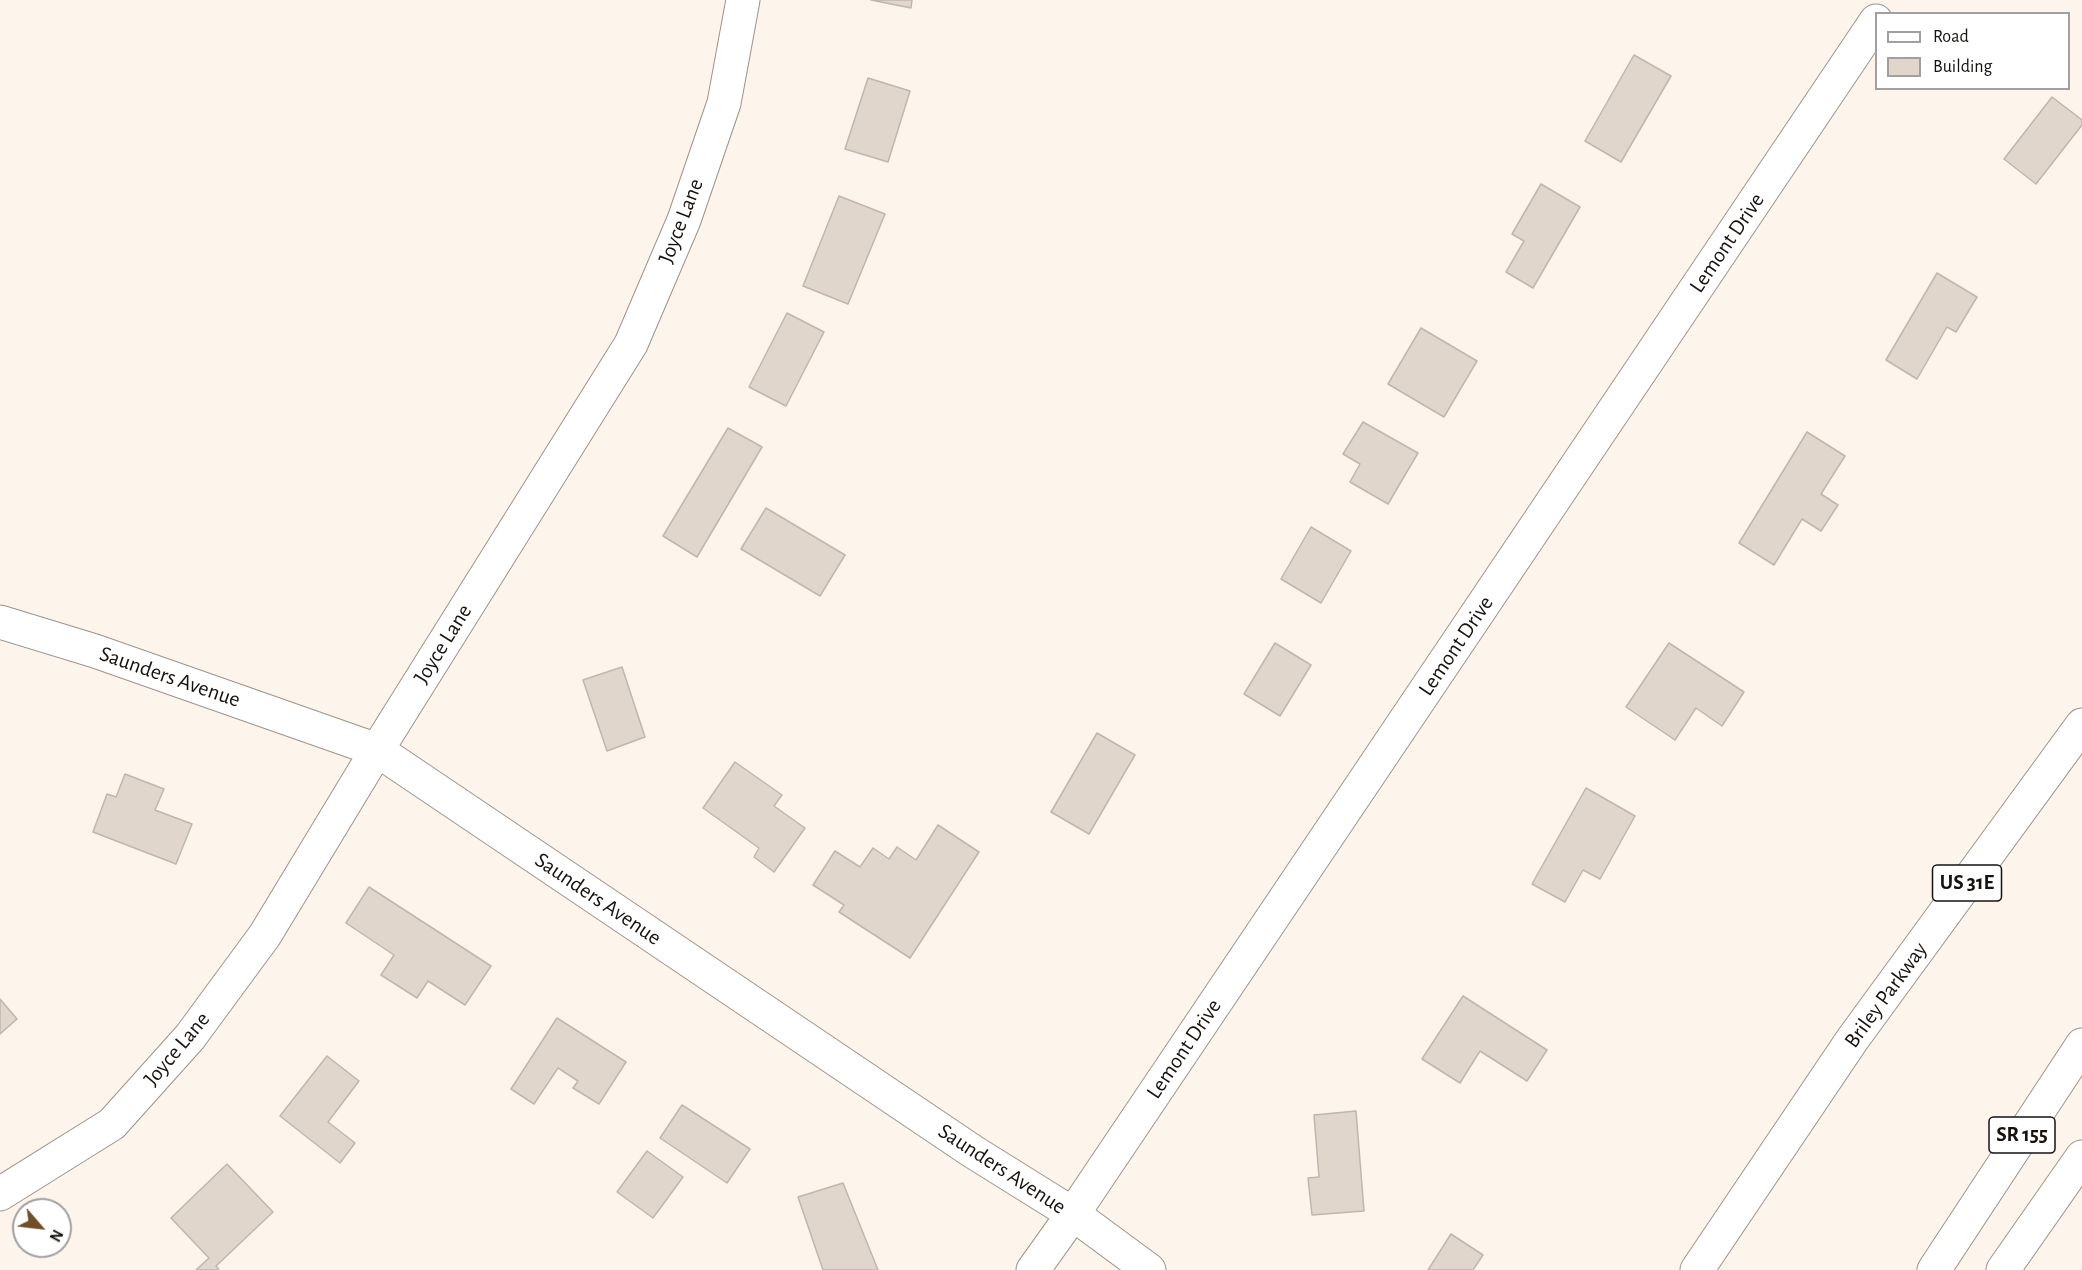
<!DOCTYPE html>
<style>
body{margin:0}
#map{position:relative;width:2082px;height:1270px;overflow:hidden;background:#fdf4ec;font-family:"Alegreya Sans",sans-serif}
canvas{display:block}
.legend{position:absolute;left:1875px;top:12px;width:195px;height:78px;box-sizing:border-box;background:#fff;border:2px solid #a2a09f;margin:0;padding:8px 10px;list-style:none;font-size:18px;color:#16120f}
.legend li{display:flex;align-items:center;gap:12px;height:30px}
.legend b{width:30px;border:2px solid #a2a09f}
.north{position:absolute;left:12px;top:1198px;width:60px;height:60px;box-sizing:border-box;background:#fff;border:2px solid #a2a09f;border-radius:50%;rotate:118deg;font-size:16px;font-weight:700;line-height:24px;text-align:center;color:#16120f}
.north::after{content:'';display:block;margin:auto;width:21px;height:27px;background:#734d29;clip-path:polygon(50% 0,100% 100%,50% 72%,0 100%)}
</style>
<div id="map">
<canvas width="2082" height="1270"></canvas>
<ul class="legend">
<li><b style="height:8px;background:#fff"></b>Road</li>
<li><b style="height:16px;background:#e1d6cc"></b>Building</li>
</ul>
<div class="north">N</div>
</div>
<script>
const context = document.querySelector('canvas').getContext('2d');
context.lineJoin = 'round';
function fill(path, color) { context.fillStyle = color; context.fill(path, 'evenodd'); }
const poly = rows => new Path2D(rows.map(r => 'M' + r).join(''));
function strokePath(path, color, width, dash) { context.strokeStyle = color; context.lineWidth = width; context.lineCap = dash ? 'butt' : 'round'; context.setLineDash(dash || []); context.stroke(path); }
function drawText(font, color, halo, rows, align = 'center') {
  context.font = font + ' "Alegreya Sans",sans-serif'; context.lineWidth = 6; context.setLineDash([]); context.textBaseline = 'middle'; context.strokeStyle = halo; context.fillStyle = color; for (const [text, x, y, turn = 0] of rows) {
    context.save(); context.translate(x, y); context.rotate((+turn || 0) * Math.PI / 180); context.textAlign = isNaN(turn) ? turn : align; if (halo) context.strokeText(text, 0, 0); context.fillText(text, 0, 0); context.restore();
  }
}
const building = poly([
 [871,0,912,0,911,8,871,0],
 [1634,55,1671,76,1621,162,1585,141,1634,55],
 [868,78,910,91,888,162,845,149,868,78],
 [2052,97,2082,120,2082,125,2036,184,2004,159,2052,97],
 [1541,184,1580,207,1533,288,1506,272,1524,241,1512,234,1541,184],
 [839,196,885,214,848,304,803,286,839,196],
 [1937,273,1977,297,1956,332,1947,327,1917,379,1886,360,1937,273],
 [787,313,824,332,786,406,749,387,787,313],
 [1421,328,1477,361,1444,417,1388,384,1421,328],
 [1363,422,1418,453,1388,504,1350,482,1360,464,1343,454,1363,422],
 [728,428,762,447,697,557,663,536,728,428],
 [1807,432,1845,456,1821,494,1838,505,1821,531,1802,519,1774,565,1739,543,1807,432],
 [766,508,845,555,820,596,741,549,766,508],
 [1311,527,1351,551,1321,603,1281,579,1311,527],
 [1275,643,1311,665,1280,716,1244,694,1275,643],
 [1669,643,1744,692,1722,726,1696,708,1675,740,1626,707,1669,643],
 [622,667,645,737,607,751,583,680,622,667],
 [1097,733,1135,755,1089,834,1051,812,1097,733],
 [735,762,782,795,774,806,805,828,774,872,754,857,759,848,703,808,735,762],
 [125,774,164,789,155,810,192,824,176,864,93,832,107,794,116,797,125,774],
 [1586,788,1635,816,1600,879,1583,870,1565,902,1532,884,1586,788],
 [938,825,979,852,910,958,839,912,844,905,813,885,835,851,860,867,873,848,889,859,897,847,916,860,938,825],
 [369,887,491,966,465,1005,428,981,417,998,381,975,394,955,346,923,369,887],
 [1463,996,1547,1050,1527,1081,1480,1051,1460,1083,1422,1059,1463,996],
 [0,999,17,1019,0,1034,0,999],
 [557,1018,626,1062,599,1104,573,1088,578,1081,558,1068,534,1104,511,1089,557,1018],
 [327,1056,359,1081,328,1122,355,1143,340,1163,280,1116,327,1056],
 [682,1105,750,1149,727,1183,660,1138,682,1105],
 [1356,1111,1364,1211,1312,1215,1308,1178,1319,1177,1314,1115,1356,1111],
 [647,1151,683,1177,653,1218,617,1192,647,1151],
 [227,1164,273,1212,216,1266,219,1270,196,1270,209,1258,171,1218,227,1164],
 [843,1183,878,1270,823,1270,798,1197,843,1183],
 [1451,1234,1483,1255,1473,1270,1428,1270,1451,1234]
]);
fill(building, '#e1d6cc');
strokePath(building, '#c1b6ad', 1.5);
const street = poly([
 [0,622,95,651,377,750,972,1151,1073,1214,1149,1270],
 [0,1194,112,1124,190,1037,265,935,377,750,631,344,684,220,724,103,743,0],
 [1033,1270,1073,1214,1876,21]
]);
const highway = poly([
 [1697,1270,1852,1040,2082,725],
 [1934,1270,2082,1045],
 [2003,1270,2082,1157]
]);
strokePath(street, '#9e938a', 35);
strokePath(highway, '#9e938a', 35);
strokePath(street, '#fff', 33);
strokePath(highway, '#fff', 33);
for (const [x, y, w] of [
 [1967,883,69],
 [2022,1135,66]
]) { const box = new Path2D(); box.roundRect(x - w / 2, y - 18, w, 36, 4.5); context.fillStyle = '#fff'; context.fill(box); strokePath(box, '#16120f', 1.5); }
drawText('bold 21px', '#16120f', null, [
 ["US 31E",1967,883],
 ["SR 155",2022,1135]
]);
drawText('22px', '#16120f', '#fff', [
 ["Joyce Lane",681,221,-69],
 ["Lemont Drive",1727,243,-56],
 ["Joyce Lane",443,644,-58],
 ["Lemont Drive",1456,646,-56],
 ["Saunders Avenue",170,677,19],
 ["Saunders Avenue",598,899,34],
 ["Briley Parkway",1886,995,-54],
 ["Joyce Lane",177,1049,-50],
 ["Lemont Drive",1184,1049,-56],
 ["Saunders Avenue",1002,1169,33]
]);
</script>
